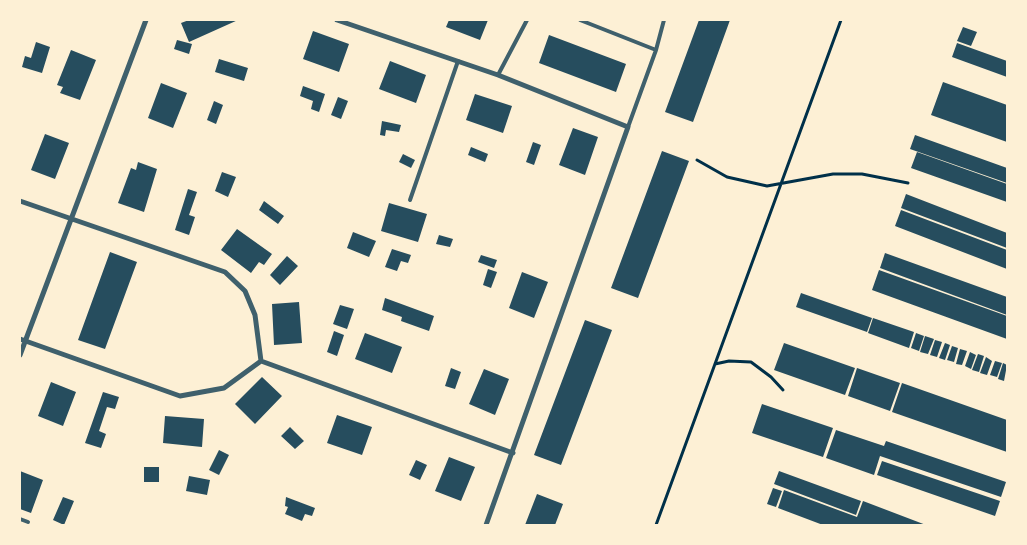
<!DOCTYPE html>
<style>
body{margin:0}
#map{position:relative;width:1027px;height:545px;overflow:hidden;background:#fdf0d5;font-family:Helvetica,sans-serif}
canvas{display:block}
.frame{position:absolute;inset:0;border:21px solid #fdf0d5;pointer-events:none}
</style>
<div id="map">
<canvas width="1027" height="545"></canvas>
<div class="frame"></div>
</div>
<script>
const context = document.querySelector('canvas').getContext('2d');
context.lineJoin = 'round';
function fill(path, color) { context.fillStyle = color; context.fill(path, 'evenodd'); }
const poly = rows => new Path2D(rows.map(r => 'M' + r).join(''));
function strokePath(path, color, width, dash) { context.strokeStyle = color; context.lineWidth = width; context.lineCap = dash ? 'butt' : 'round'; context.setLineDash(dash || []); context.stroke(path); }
fill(poly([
 [189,20,238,20,189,42,181,23],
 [449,20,488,20,480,40,446,27],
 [699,20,730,20,693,122,665,112],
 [963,27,977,32,971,46,957,41],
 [313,31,349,44,339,72,303,59],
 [549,35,626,64,616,92,539,63],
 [177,40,192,44,189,54,174,49],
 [36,42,50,47,42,73,22,67,25,56,31,58],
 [957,43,1007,61,1007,77,952,57],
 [71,50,96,60,80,100,60,93,63,87,57,85],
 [219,59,248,68,244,81,215,72],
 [390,61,426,75,416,103,379,89],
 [943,82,1007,105,1007,142,931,115],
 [161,83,187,93,173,128,148,118],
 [303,86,325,94,319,112,311,109,313,101,300,96],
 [475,94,512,106,503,133,466,120],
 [338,97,348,101,341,119,331,115],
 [214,101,223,105,216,124,207,120],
 [382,121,401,125,399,132,386,130,385,136,380,135],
 [573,128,598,137,585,175,559,165],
 [45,134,69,143,55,179,31,170],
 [915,135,1007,168,1007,183,910,149],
 [533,142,541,145,534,165,526,162],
 [471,147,488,154,485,162,468,155],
 [662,151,689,161,638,298,611,288],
 [917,152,1007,184,1007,202,911,168],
 [403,154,415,160,411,168,399,162],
 [138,162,157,169,144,212,118,203,131,168,136,170],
 [222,172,236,177,228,197,215,191],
 [188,189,197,192,189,215,195,217,189,235,175,230],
 [906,194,1007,233,1007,248,901,208],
 [264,201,284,216,278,224,259,210],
 [389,203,427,214,418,242,381,231],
 [901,210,1007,250,1007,269,895,226],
 [237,229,272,254,264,265,259,262,251,273,221,250],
 [353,232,376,241,369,257,347,248],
 [439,235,453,239,450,247,436,244],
 [392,249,411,255,408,263,401,261,397,271,385,267],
 [110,252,137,262,105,349,78,340],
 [885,253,1007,297,1007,315,880,268],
 [481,255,497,260,494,268,478,262],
 [287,256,298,266,280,285,270,275],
 [488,269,497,272,491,288,483,285],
 [879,270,1007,316,1007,339,872,290],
 [522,272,548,282,534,318,509,308],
 [801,293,872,318,867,332,796,307],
 [385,298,434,316,429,331,401,321,402,317,382,310],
 [299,302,302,343,274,345,272,304],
 [340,305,354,309,347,329,333,324],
 [873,318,914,332,909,348,868,333],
 [585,320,612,330,561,465,534,455],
 [334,331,344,335,337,356,327,352],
 [365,333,402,347,392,373,355,359],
 [916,333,924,336,919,351,911,348],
 [925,336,934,339,928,354,920,352],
 [935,340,942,342,937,357,930,355],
 [784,343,855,368,845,395,774,370],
 [945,343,950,345,945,360,939,358],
 [952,346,958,348,954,362,947,360],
 [960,349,967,351,962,365,956,364],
 [970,352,976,355,971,369,965,366],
 [978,354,984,356,979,372,972,370],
 [986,357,992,361,987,375,980,373],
 [995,361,1002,363,997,377,990,375],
 [1003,363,1007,365,1004,381,998,379],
 [451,368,461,372,455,389,445,386],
 [857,368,900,383,890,411,848,396],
 [484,369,509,379,495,415,469,404],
 [262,377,282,396,255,424,235,404],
 [51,382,76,392,63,426,38,416],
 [902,383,1007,420,1007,452,892,412],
 [103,392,119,397,115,409,107,407,99,431,106,434,101,448,85,443],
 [762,404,833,428,823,457,752,433],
 [337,415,372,427,362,455,327,443],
 [165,416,204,419,202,447,163,443],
 [290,427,304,441,295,449,281,436],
 [836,430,884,446,886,441,1006,482,1001,497,880,456,874,475,826,458],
 [219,450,229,455,219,475,209,470],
 [449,457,475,467,461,501,435,491],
 [416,460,427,465,420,480,409,475],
 [882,461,1000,501,995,516,877,475],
 [144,467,159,467,159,482,144,482],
 [20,471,43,480,31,513,20,509],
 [779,471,861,501,856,515,774,484],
 [189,476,210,480,207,495,186,491],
 [773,488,782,491,776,507,767,504],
 [784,490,857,517,863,501,926,525,823,525,778,508],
 [537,494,563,504,555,525,525,525],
 [63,497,74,501,64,525,53,520],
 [286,497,315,508,312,516,305,514,302,521,285,514,288,507,285,506]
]), '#264d5e');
strokePath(poly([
 [697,160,727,177,767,186,833,174,862,174,908,183],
 [715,364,729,361,751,362,771,377,783,390],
 [656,525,841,20]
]), '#003049', 3);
strokePath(poly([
 [580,20,656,50],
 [498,75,527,20],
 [628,127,656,50,664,20],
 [410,200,458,61],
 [20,519,28,522]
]), '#3f606c', 4);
strokePath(poly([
 [337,20,498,75,628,127,486,525],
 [20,201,225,272,245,291,255,315,261,361,224,388,180,396,20,339],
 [20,355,146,20],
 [261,361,513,453]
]), '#3f606c', 5);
</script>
